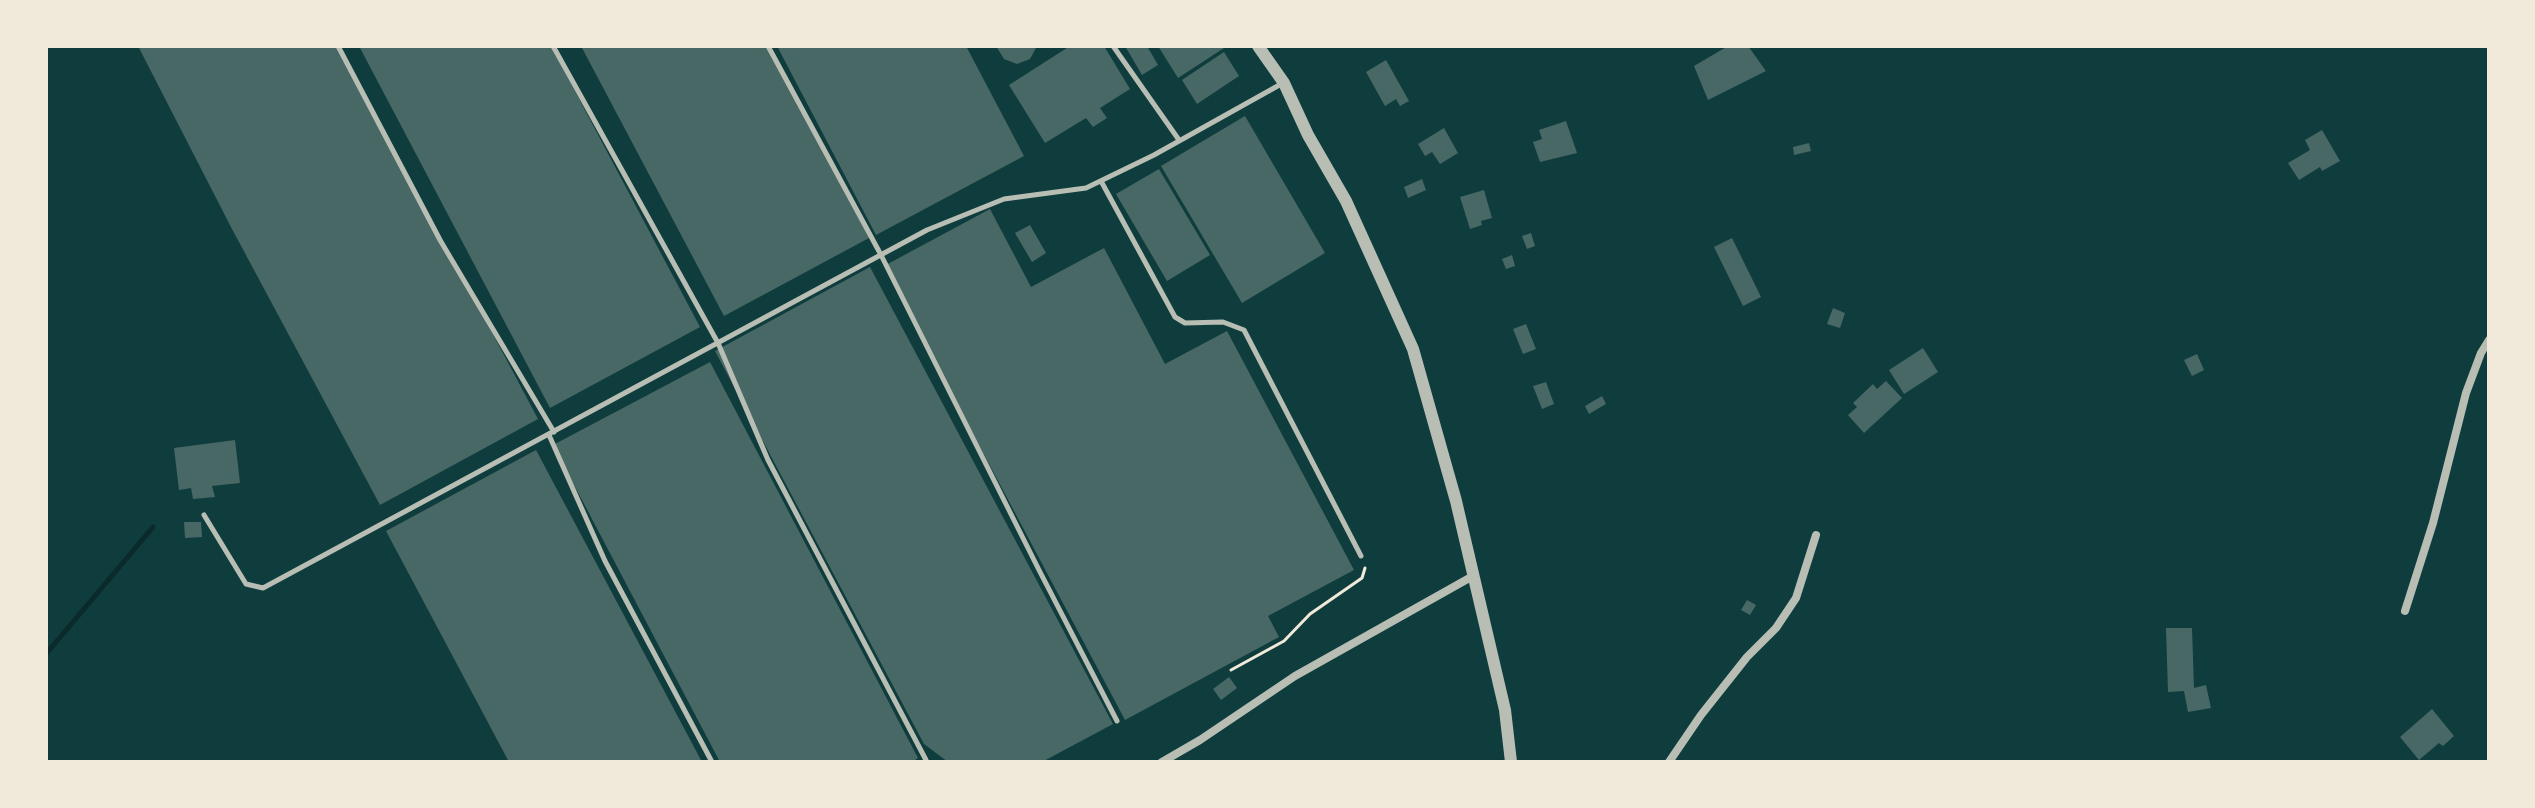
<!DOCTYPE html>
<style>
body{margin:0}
#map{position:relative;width:2535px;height:808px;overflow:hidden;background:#0f3d3e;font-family:"Titillium Web",sans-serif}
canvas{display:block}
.frame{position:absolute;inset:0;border:48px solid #f1e9da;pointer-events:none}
</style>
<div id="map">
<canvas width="2535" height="808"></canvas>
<div class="frame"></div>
</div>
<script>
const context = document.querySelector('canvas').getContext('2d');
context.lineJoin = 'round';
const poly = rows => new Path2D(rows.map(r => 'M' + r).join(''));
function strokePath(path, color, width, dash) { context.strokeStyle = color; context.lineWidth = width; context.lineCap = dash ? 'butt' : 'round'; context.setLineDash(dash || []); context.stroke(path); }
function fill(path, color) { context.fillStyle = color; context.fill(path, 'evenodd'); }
strokePath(poly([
 [46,654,153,527]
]), '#0a2a2b', 5);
fill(poly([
 [138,46,340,46,538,419,380,505,232,229],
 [359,46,551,46,700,327,550,408],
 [581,46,767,46,869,238,724,316],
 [777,46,966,46,1024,156,876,235],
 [996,46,1037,46,1030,59,1017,64,1004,59],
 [1070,46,1104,46,1130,89,1100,108,1107,118,1093,127,1086,118,1045,143,1009,85],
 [1125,46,1147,46,1158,65,1142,75],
 [1158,46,1223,46,1224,48,1178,78],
 [1728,46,1748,46,1766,71,1708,100,1694,66],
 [1224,52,1239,76,1197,104,1182,80],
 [1386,60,1409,101,1400,106,1396,99,1385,106,1366,72],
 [1245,116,1325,253,1242,303,1161,166],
 [1566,121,1577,153,1540,162,1533,142,1542,139,1539,130],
 [1444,128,1458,153,1440,164,1432,152,1425,156,1418,144],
 [2322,130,2340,161,2322,171,2320,167,2299,180,2288,163,2310,150,2305,140],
 [1809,143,1811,151,1794,155,1793,147],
 [1159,169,1210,255,1167,281,1116,194],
 [1422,179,1426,190,1408,198,1404,187],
 [1484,190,1492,218,1481,221,1482,225,1470,229,1460,197],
 [990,209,1031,287,1104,248,1165,364,1227,331,1354,570,1268,616,1279,637,1125,720,884,266],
 [1030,225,1046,253,1032,262,1015,233],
 [1531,233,1535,246,1527,249,1522,236],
 [1732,238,1761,297,1743,306,1714,247],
 [1512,255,1515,266,1506,269,1502,259],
 [870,267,1113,724,1042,762,948,762,924,744,715,351],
 [1833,308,1845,313,1840,328,1827,324],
 [1526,324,1536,349,1523,354,1513,329],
 [1923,348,1938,372,1904,394,1889,370],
 [2197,354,2204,370,2192,376,2184,360],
 [710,362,918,758,912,762,720,762,553,445],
 [1886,381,1902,398,1864,433,1848,415,1857,407,1853,403,1873,384,1877,389],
 [1546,382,1554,404,1542,409,1533,386],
 [1602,396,1606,404,1589,414,1585,406],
 [235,440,240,483,212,486,215,497,193,499,191,488,179,490,174,448],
 [536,450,702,762,509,762,386,531],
 [184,522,201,522,202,537,185,538],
 [1747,600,1756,605,1750,615,1741,610],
 [2166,628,2192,628,2194,688,2206,685,2211,708,2188,712,2184,691,2168,692],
 [1229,677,1237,688,1221,700,1213,689],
 [2432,709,2454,736,2443,746,2439,743,2419,760,2400,737]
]), '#486865');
strokePath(poly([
 [1231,670,1284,641,1310,614,1362,578,1365,568]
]), '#f1e9da', 3);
strokePath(poly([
 [338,46,440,240,554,432],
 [553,46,718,343,768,460,926,760],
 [768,46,881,255,1039,570,1117,721],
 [1113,46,1179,140],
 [1101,181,1175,317,1185,323,1223,322,1244,330,1361,556],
 [549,435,605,561,712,762],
 [204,515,246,584,263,588,927,230,1004,199,1086,188,1154,155,1283,83]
]), '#b8beb3', 5);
strokePath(poly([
 [2405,611,2433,523,2466,393,2481,353,2489,340],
 [1162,762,1200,740,1295,676,1473,576],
 [1669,762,1701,715,1747,657,1776,628,1796,598,1816,535]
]), '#b8beb3', 8);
strokePath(poly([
 [1258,46,1284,83,1308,135,1346,201,1413,349,1456,501,1505,710,1511,762]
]), '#b8beb3', 12);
</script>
